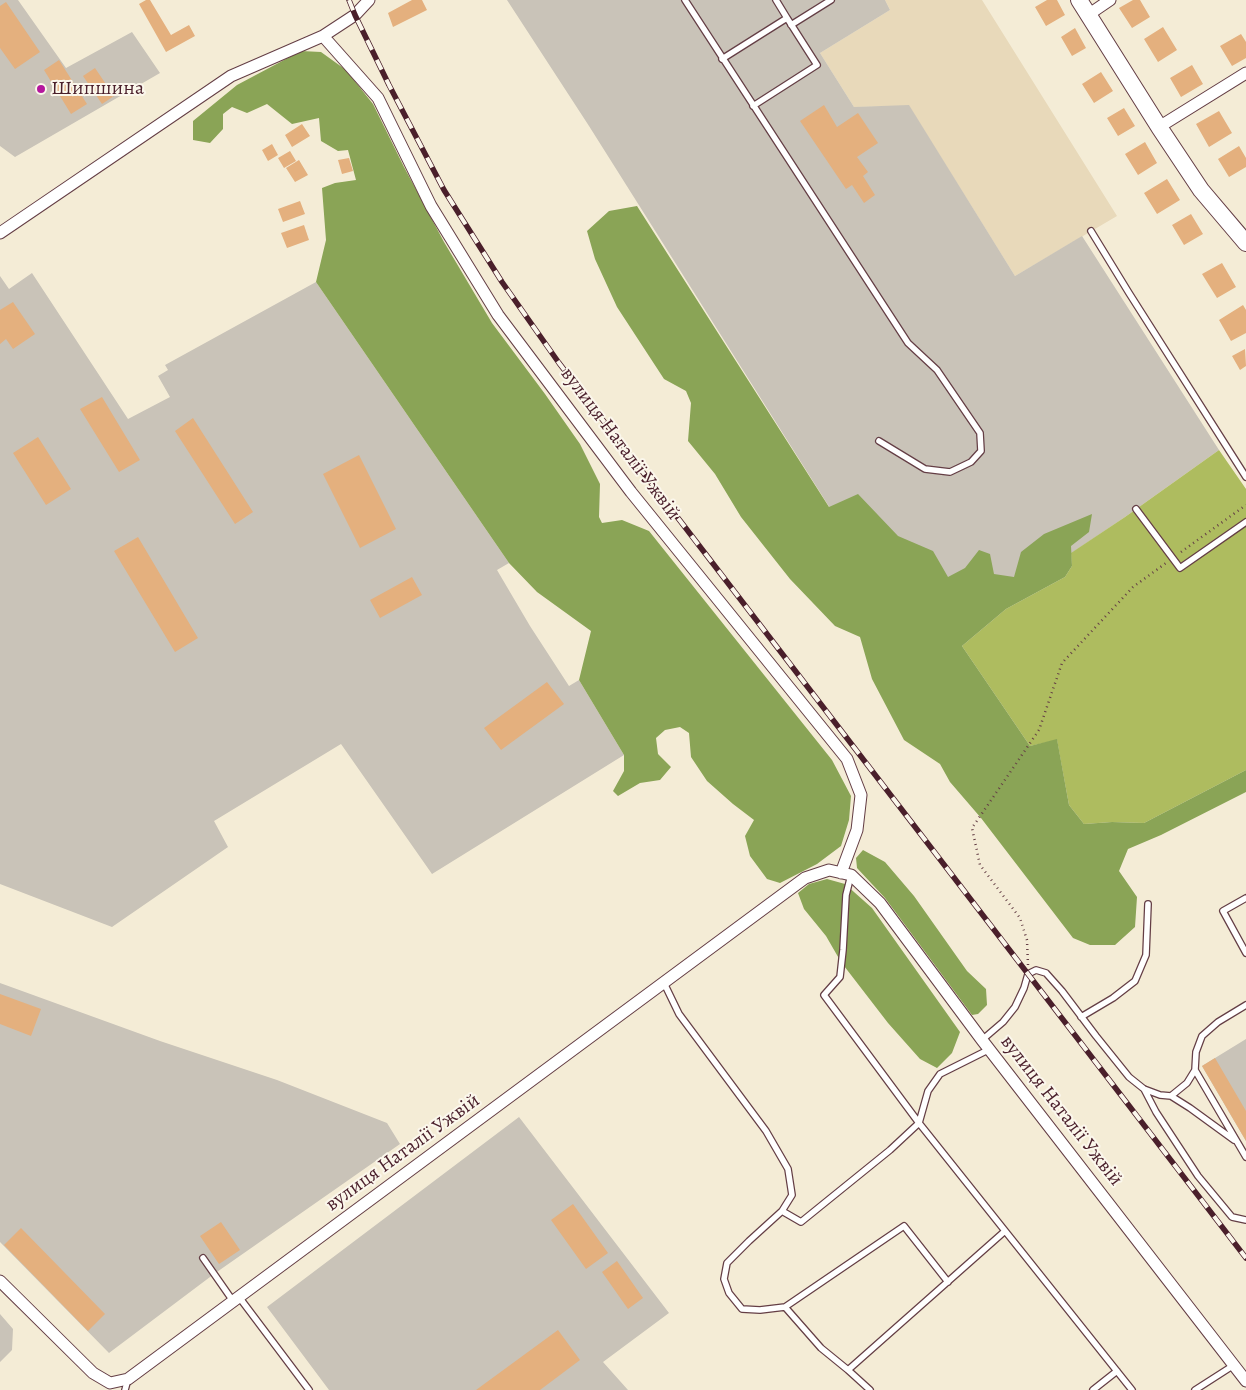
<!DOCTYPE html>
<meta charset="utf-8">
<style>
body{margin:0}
canvas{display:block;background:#f4ecd6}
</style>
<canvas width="1246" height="1390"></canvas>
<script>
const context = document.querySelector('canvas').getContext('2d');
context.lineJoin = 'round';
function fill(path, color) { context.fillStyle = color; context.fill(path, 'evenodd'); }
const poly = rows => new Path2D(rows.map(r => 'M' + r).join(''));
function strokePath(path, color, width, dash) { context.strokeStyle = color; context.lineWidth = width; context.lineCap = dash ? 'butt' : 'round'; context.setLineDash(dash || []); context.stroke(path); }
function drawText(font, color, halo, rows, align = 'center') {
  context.font = font + ' Alegreya,serif'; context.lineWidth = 4; context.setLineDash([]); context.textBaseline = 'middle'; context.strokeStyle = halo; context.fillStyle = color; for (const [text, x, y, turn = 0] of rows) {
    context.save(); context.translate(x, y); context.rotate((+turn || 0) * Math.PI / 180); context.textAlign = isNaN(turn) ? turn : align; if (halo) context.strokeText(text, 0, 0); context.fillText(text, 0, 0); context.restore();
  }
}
fill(poly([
 [885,0,982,0,1117,216,1015,276,909,106,854,107,820,53,890,10]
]), '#e8d9ba');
fill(poly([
 [0,0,18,0,66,68,132,32,160,73,15,157,0,146],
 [507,0,885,0,890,10,820,53,854,107,909,105,1015,276,1082,236,1219,450,1125,517,922,654,589,126],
 [32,273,128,419,170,397,158,376,168,370,165,365,316,282,509,563,497,570,530,626,569,686,579,680,624,755,432,874,341,744,214,821,228,847,112,927,0,884,0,276,9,289],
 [0,983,160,1041,277,1080,387,1123,400,1144,214,1274,109,1353,0,1242],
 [1246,1039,1246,1141,1202,1066],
 [519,1117,669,1313,603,1362,628,1390,329,1390,267,1307],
 [0,1314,13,1329,12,1350,0,1362]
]), '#c9c3b8');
fill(poly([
 [1219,450,1246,489,1246,770,1144,823,1112,822,1084,824,1069,805,1057,740,1030,746,962,646,1006,609,1065,577,1072,566,1071,553,1125,517]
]), '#aebc5f');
fill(poly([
 [301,51,321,52,346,70,373,104,404,167,444,242,492,323,545,394,580,444,600,484,599,517,602,523,622,520,649,531,832,760,851,796,849,820,841,846,817,864,780,883,767,879,750,856,745,836,754,820,733,804,707,781,691,757,689,733,680,727,665,730,656,738,658,754,671,767,660,780,640,783,618,796,613,791,624,771,624,755,579,680,591,631,537,592,509,563,316,282,326,240,322,188,335,183,356,180,348,150,338,151,321,141,319,118,292,124,267,104,247,113,232,107,223,114,223,129,210,143,193,140,193,121,237,85],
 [637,206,829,507,858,494,898,536,933,551,948,577,965,568,979,550,990,554,994,574,1014,577,1021,552,1044,534,1092,514,1089,532,1071,546,1072,566,1065,577,1006,609,962,646,1030,746,1057,739,1069,805,1084,824,1112,822,1144,823,1246,770,1246,792,1161,835,1128,849,1119,871,1137,897,1135,927,1115,945,1090,945,1073,938,981,818,950,782,940,764,904,740,872,679,860,637,835,626,790,579,741,517,715,474,688,441,691,403,686,391,664,379,617,307,595,259,587,231,609,211],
 [863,850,885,862,914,896,967,971,986,989,987,1005,978,1014,972,1015,885,898,857,868,856,858],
 [827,879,845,884,872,908,960,1032,952,1053,937,1068,920,1059,888,1023,841,962,826,936,804,909,798,893,809,884]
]), '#8aa456');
fill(poly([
 [146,0,150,0,171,35,189,25,195,36,166,52,139,4],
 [412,0,422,0,427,10,393,27,388,13],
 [1047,0,1057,0,1065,15,1046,26,1035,7],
 [1133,0,1140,0,1150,17,1132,28,1119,8],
 [6,2,40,52,15,69,0,48,0,6],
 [1163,27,1177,50,1158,62,1144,39],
 [1075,28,1086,48,1072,56,1061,37],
 [1241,34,1246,42,1246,58,1232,66,1220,46],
 [59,60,87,104,71,114,44,70],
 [1192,65,1203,84,1181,97,1170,78],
 [95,68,114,96,102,104,83,76],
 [1101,72,1113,91,1094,103,1082,84],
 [824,105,837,127,858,113,878,143,857,157,868,172,863,176,875,195,864,203,852,185,846,189,800,121],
 [1124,108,1135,126,1118,136,1107,118],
 [1219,111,1232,133,1209,147,1196,124],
 [302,124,310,136,292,147,285,135],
 [1145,142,1157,163,1138,175,1125,154],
 [272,144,278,155,268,161,262,150],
 [1239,146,1246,158,1246,167,1229,177,1218,159],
 [290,151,296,161,284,168,278,158],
 [349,158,353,171,342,174,338,160],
 [299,160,308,175,295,182,286,168],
 [1167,179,1180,200,1157,214,1144,193],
 [300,201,305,214,283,222,278,209],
 [1191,214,1203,234,1184,245,1172,225],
 [304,225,309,240,287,248,281,233],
 [1222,263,1236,287,1217,298,1202,274],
 [13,302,35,334,13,349,6,339,0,344,0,310],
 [1243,305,1246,310,1246,333,1231,341,1219,320],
 [1245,349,1246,366,1240,370,1232,356],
 [102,397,140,460,119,472,80,409],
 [193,418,253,512,235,524,175,431],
 [38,437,71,489,46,505,13,453],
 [359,455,396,529,360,548,323,474],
 [138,537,198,638,175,652,114,551],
 [412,577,422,595,380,618,370,600],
 [547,682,564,704,501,750,484,728],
 [0,994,41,1009,31,1036,0,1024],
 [1215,1058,1246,1111,1246,1141,1202,1066],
 [573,1204,608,1253,586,1269,551,1220],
 [221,1222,240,1250,219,1264,200,1236],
 [21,1228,105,1314,88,1331,4,1245],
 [617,1261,643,1298,628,1309,602,1272],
 [558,1330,580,1360,540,1390,476,1390]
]), '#e4b07e');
const lane = poly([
 [685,0,908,343,937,370,980,433,981,451,971,462,950,472,925,469,879,441],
 [776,0,787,18],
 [791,25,831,0],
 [722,59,787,18,817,65,753,106],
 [1091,231,1129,293,1246,477],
 [1136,509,1180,568,1246,522],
 [851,875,846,895,843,950,840,977,824,995,919,1123,1132,1390],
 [1246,898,1223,911,1246,953],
 [664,983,679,1014,766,1131,788,1169,792,1195,782,1211,749,1241,727,1263,724,1279,729,1293,742,1309,760,1310,785,1307,821,1348,848,1370,870,1390],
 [1081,1017,1113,998,1135,981,1146,955,1148,904],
 [982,1040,1003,1022,1015,1007,1024,988,1028,974,1036,970,1046,973,1062,991,1096,1036,1129,1077,1144,1089,1160,1095,1171,1096,1187,1083,1195,1070,1196,1052,1202,1036,1218,1022,1246,1005],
 [1195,1070,1246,1157],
 [1144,1089,1156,1112,1198,1176,1232,1217,1246,1220],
 [1171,1096,1190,1108,1234,1140],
 [782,1211,801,1222,890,1150,919,1123,928,1091,940,1074,990,1049],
 [203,1258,233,1301],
 [239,1297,309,1390],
 [785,1307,904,1226,948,1282],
 [848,1370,1005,1231],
 [125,1390,128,1379],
 [1093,1390,1117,1371],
 [1195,1390,1234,1365]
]);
const street = poly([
 [1088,15,1110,0],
 [323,36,378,98,431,206,498,315,631,492,847,759,861,795,857,830,841,873],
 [1159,127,1246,73],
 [0,233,231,76,323,36,355,15,369,0],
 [0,1281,93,1373,110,1383,128,1379,805,878,829,870,851,875,880,903,982,1040,1246,1381]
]);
const secondary = poly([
 [1079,0,1159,127,1201,190,1246,243]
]);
strokePath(lane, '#643e45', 8);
strokePath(street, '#643e45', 13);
strokePath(secondary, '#643e45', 18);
strokePath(poly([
 [1181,552,1246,505],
 [1028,965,1027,940,1020,918,980,865,972,828,1039,730,1062,663,1133,587,1166,563]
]), '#643e45', 2.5, [1, 4]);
strokePath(lane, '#fff', 5.5);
strokePath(street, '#fff', 11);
strokePath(secondary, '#fff', 16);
const rail = poly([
 [349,0,355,15,389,85,444,190,502,282,559,363,1246,1258]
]);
strokePath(rail, '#4a1f2b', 5.5);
strokePath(rail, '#fbf7ec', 4, [11]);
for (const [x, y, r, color] of [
 [41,89,5,"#b5179e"]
]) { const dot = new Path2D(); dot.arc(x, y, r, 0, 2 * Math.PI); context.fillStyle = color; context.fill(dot); strokePath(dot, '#fbf7ec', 2); }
drawText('20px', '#4a1f2b', '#fbf7ec', [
 ["Шипшина",51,89]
], 'left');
drawText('20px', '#4a1f2b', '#fbf7ec', [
 ["вулиця Наталії Ужвій",620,444,53],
 ["вулиця Наталії Ужвій",1061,1111,52],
 ["вулиця Наталії Ужвій",403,1153,-36]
]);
</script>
